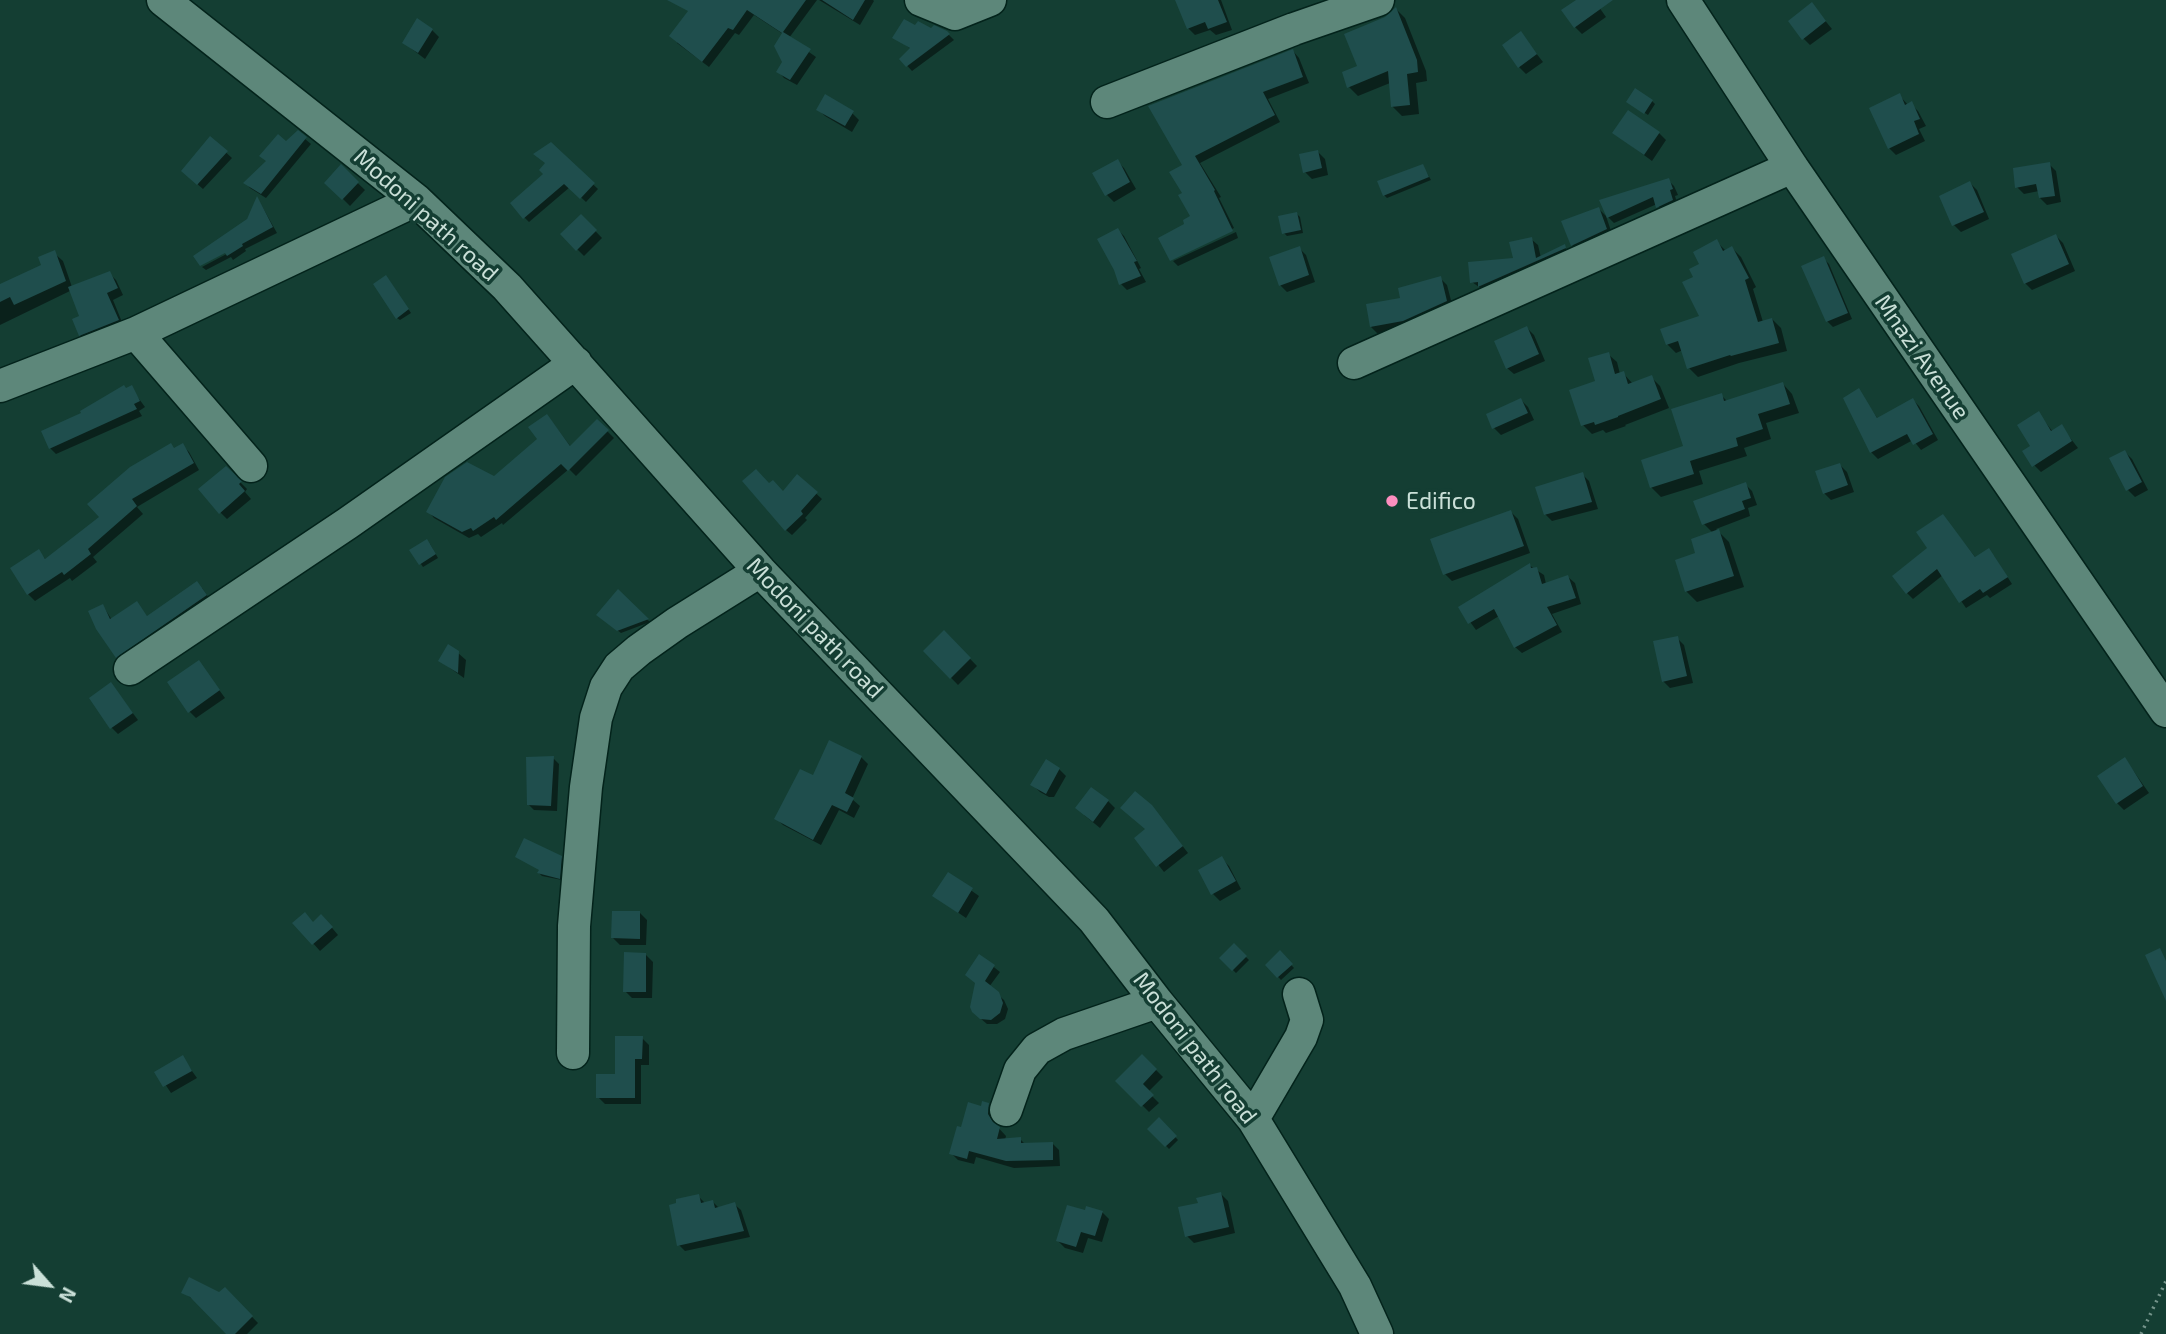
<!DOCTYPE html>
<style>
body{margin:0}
#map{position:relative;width:2166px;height:1334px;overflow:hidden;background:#143e33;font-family:"Exo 2",sans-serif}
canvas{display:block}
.north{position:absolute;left:14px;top:1250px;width:70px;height:70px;-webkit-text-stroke:5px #143e33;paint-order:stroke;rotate:118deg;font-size:19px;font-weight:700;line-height:28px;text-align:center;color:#cae0d8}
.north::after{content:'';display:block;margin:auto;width:24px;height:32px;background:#cae0d8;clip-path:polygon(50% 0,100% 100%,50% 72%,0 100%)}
</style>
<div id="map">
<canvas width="2166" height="1334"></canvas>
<div class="north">N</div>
</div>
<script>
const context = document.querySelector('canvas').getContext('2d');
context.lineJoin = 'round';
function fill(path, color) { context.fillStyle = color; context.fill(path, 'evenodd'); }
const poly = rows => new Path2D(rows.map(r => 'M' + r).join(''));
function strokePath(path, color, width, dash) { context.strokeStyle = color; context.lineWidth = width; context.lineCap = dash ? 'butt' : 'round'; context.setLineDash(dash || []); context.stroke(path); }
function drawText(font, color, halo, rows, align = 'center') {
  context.font = font + ' "Exo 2",sans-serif'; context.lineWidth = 7; context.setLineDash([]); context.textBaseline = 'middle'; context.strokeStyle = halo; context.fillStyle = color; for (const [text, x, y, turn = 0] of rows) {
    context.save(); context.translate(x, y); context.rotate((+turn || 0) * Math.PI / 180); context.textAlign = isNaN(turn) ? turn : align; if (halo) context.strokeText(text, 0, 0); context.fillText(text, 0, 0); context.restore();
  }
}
fill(poly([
 [691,0,817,0,789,38,816,57,797,85,784,78,778,71,784,62,783,34,754,15,739,35,735,33,709,67,677,43,689,12],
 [819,0,873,0,874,1,860,25],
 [1177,0,1221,0,1232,30,1216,35,1210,30,1195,35,1188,28],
 [1579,0,1594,0,1606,17,1582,34,1575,27],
 [1396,9,1405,18,1426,71,1427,81,1416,83,1419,114,1402,116,1392,106,1390,83,1358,96,1349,87,1386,19],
 [1818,12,1832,29,1810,45,1803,38],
 [916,28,946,32,954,40,912,71,901,59,911,49,894,37],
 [432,30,439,37,425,59,404,43],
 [1521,34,1543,62,1526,74,1519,67],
 [1293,51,1299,58,1309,83,1268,99,1280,122,1200,163,1221,197,1219,198,1234,228,1171,258,1187,224,1193,217,1184,166],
 [1899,95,1908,105,1911,104,1918,111,1926,126,1919,129,1925,141,1896,155,1889,148],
 [1652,101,1655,104,1648,115,1631,104],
 [818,109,852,113,859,120,852,132,825,116],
 [298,133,311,144,266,198,250,188,246,183],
 [1614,133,1659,133,1666,140,1652,161],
 [210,138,232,158,203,189,188,176],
 [550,144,598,189,586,202,570,187,529,222,524,217,546,175],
 [1318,152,1325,159,1328,175,1312,179,1305,172],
 [1117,161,1124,168,1136,189,1114,202,1107,195,1095,174],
 [2049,164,2056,171,2061,202,2047,205,2040,198,2039,191,2024,194,2017,187],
 [1423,166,1431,180,1387,198,1384,195],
 [341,167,365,190,350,206,326,182],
 [1668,180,1674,186,1678,195,1675,196,1678,206,1664,213,1657,204,1614,223,1608,217],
 [1970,183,1977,190,1989,219,1961,232,1954,225,1941,197],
 [258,199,277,233,245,249,246,251,233,260,231,257,206,270,202,267,234,250,232,247],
 [1599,209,1606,216,1613,237,1579,252,1572,245],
 [1297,214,1300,217,1303,233,1287,236,1284,233],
 [581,216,602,238,584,256,562,234],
 [1118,230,1124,236,1141,268,1139,269,1146,282,1127,290,1121,284],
 [1236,232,1238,238,1178,266,1173,261],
 [2056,236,2063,243,2075,271,2032,290,2025,283],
 [1531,239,1538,245,1541,258,1564,247,1571,253,1486,292,1472,282,1515,259],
 [1716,241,1725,250,1732,248,1741,257,1756,287,1753,289,1763,322,1772,319,1781,328,1787,351,1739,363,1698,377,1689,368,1683,350,1676,353,1667,344,1702,317,1695,277],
 [1299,248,1306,255,1315,282,1287,292,1280,285],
 [54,253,63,261,72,287,109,273,116,280,123,295,113,300,124,327,87,341,80,335,82,316,72,290,0,325,0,285,44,266],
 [1823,258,1829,264,1852,319,1833,327,1827,321],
 [1440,278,1447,285,1453,308,1411,327,1378,334,1371,327,1402,299],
 [389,280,411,313,400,320,397,318],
 [1527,328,1534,335,1545,361,1514,374,1507,368],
 [1608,354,1617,362,1620,374,1623,373,1633,384,1651,377,1660,386,1669,408,1625,425,1626,426,1606,433,1603,430,1592,434,1583,425],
 [1783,384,1792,394,1799,413,1766,423,1771,439,1744,448,1747,456,1699,471,1703,484,1661,497,1651,487,1685,448,1721,395,1728,402],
 [131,388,145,407,139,411,142,416,56,454,50,448],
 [1858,390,1878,419,1913,400,1919,406,1938,440,1921,450,1913,440,1878,459,1871,452,1845,398],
 [1521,400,1528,407,1534,420,1501,435,1494,428],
 [2039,414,2053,432,2061,426,2078,448,2041,472,2034,465,2033,447],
 [597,421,614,438,576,476,569,469,503,525,502,523,481,537,478,534,469,538,434,518,428,511,494,478,539,440,553,423,571,447],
 [182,445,189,452,199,470,137,507,143,514,93,557,97,562,72,581,70,578,35,601,28,594,39,551,46,560,101,518],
 [2125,452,2132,459,2148,490,2135,497,2128,490],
 [1840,465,1847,472,1854,492,1831,500,1824,493],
 [226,468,247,489,245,492,251,499,227,519,220,512],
 [1582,474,1589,481,1598,509,1552,521,1545,514],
 [797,476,822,499,805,518,807,520,792,535,786,530,770,485,783,493],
 [1745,484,1752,491,1757,505,1748,508,1750,516,1716,529,1729,542,1744,587,1697,602,1686,591,1697,554,1713,533,1704,524],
 [1511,512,1518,519,1530,553,1452,581,1445,574,1432,540],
 [1943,516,1976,558,1994,556,2012,584,1990,598,1987,595,1966,608,1943,575,1913,599,1907,593],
 [430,544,438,558,423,567,412,551],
 [1529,565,1544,575,1546,584,1568,577,1575,583,1581,604,1552,614,1562,632,1522,653,1515,647,1499,616,1476,630,1460,608],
 [202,588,211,601,122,662,117,657,103,606,112,620,141,608,148,618],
 [618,591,650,622,621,633,601,618],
 [944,632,977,666,958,685,925,651],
 [1677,638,1684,645,1693,683,1670,688,1663,681],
 [458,653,466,660,464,678,440,661],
 [199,662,225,698,196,718,189,711],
 [111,684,138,720,118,734,111,727],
 [861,757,868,764,852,799,860,806,854,818,839,810,821,845,783,825,776,818,814,777],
 [553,758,559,764,557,811,534,810,528,804],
 [2125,759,2149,793,2124,810,2117,803],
 [1059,769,1066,776,1054,797,1049,797,1040,792,1033,785],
 [1108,801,1115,808,1100,828,1084,815],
 [1157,813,1188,853,1164,872,1137,838,1147,830],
 [561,857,564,861,562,880,542,876,539,873],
 [1222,859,1229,866,1241,889,1220,901,1213,894],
 [948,874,979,896,966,918,934,896],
 [640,913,647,920,646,945,620,945,613,938],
 [295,923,328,923,338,935,320,951],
 [1234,945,1249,960,1236,973,1221,958],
 [1280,953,1294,968,1281,980,1267,965],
 [646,955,653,962,652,998,632,998,625,991],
 [980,956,1000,972,989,987,1004,1000,1008,1009,1005,1019,997,1024,987,1024,980,1018],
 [642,1038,649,1045,649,1065,641,1065,641,1104,605,1104,598,1097,617,1075],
 [1142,1056,1163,1077,1148,1092,1159,1103,1149,1112,1118,1081],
 [182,1057,197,1078,171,1093,157,1072],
 [988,1104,995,1111,994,1123,1006,1136,1005,1140,1020,1139,1025,1144,1052,1143,1059,1150,1060,1166,1014,1168,976,1157,974,1164,958,1160,951,1153,963,1129],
 [1159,1120,1178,1140,1169,1149,1150,1129],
 [1221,1194,1228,1201,1235,1233,1194,1243,1187,1236,1200,1204],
 [698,1196,706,1204,713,1202,720,1209,734,1204,741,1210,750,1237,685,1251,679,1245],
 [1102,1212,1109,1219,1102,1242,1088,1238,1083,1253,1065,1248,1058,1241,1086,1213],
 [225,1289,258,1323,247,1334,228,1334,198,1303,184,1293,220,1294]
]), '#0007');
fill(poly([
 [667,0,806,0,783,32,811,49,790,80,776,72,782,62,774,46,782,33,747,10,733,30,728,28,702,62,669,36,688,11],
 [822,0,865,0,853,20],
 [1175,0,1218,0,1227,22,1208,29,1205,22,1187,29],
 [1576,0,1613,0,1574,28,1561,10],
 [1812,2,1826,21,1802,40,1788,21],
 [1396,7,1417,60,1418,72,1407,74,1410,105,1391,107,1388,71,1347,88,1342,72,1357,66,1344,34,1385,17],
 [417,18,433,29,418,53,402,43],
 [904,19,915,25,918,21,931,28,934,25,947,31,950,34,906,67,899,59,910,48,892,38],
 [1521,31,1537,54,1518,68,1502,45],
 [1293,49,1303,77,1263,92,1275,115,1195,156,1215,190,1214,191,1233,231,1170,261,1158,238,1184,224,1183,220,1190,216,1178,195,1182,193,1169,172,1182,165,1148,106],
 [1635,88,1653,100,1644,114,1626,102],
 [1900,93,1905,105,1912,101,1920,119,1914,121,1919,134,1888,149,1869,108],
 [825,94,854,111,845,126,816,110],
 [1628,110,1660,132,1644,155,1612,133],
 [298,130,307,137,261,194,243,183,266,161,259,156,278,134,286,141],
 [210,136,228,151,197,185,181,171],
 [551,142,595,183,580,199,564,184,523,219,510,203,543,174,539,170,545,163,533,154],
 [1318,150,1322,168,1303,173,1299,154],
 [1118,159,1130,182,1105,196,1092,173],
 [2050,162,2055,196,2039,198,2036,184,2015,188,2013,168],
 [341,164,359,182,342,200,324,183],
 [1423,164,1429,177,1383,196,1377,181],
 [1669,178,1673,189,1670,190,1673,200,1656,208,1653,197,1607,218,1599,200],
 [1970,181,1984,212,1952,226,1939,196],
 [257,196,273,227,242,244,243,246,227,256,225,253,200,266,193,256,247,219],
 [1599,207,1607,229,1571,246,1561,221],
 [1297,212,1301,230,1282,234,1278,216],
 [581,214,597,230,576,251,560,234],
 [1118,228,1137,261,1134,262,1141,276,1119,285,1114,270,1097,239],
 [2056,234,2069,264,2024,284,2011,254],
 [1532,237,1536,258,1565,244,1566,248,1480,286,1478,287,1478,282,1470,283,1468,262,1513,258,1509,242],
 [1717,239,1723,251,1732,246,1749,278,1745,280,1758,322,1772,318,1779,343,1731,356,1730,355,1687,369,1678,341,1666,345,1660,329,1699,316,1682,282,1693,277,1689,269,1699,264,1693,252],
 [1300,246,1309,275,1279,286,1269,257],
 [55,250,66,281,14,305,10,297,0,302,0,284,41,265,38,257],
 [1824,256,1848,313,1826,322,1801,266],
 [110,271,118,288,107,293,119,320,79,336,72,319,79,316,68,287],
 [386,275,409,309,396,319,373,284],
 [1441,276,1447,301,1403,321,1370,327,1366,304,1400,298,1398,288],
 [1527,326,1539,354,1506,369,1494,341],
 [1609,352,1615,374,1624,371,1628,384,1652,375,1661,399,1618,416,1618,417,1595,425,1594,422,1581,426,1569,390,1595,381,1588,358],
 [1783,382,1790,404,1758,414,1763,429,1736,438,1738,446,1690,461,1694,474,1650,488,1641,460,1683,446,1671,409,1722,393,1724,401],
 [124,385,126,388,132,385,140,401,134,404,137,409,49,449,41,431,81,413,80,411],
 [1859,388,1877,418,1913,398,1933,434,1913,445,1907,434,1870,453,1843,398],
 [1521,398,1528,413,1492,429,1486,414],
 [2039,411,2051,431,2062,424,2072,441,2032,467,2022,451,2030,446,2017,425],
 [547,414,570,446,597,419,609,430,568,471,561,464,496,520,494,517,473,531,471,528,462,532,426,512,445,477,467,462,494,476,537,439,528,427],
 [171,443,174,448,183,443,194,463,132,499,137,506,88,549,91,554,64,575,62,572,27,595,10,568,39,549,45,559,99,517,87,504,130,467],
 [2125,450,2142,482,2126,491,2109,458],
 [1840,463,1848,485,1823,494,1815,471],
 [226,466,242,481,239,484,245,491,219,514,198,489],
 [756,469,769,483,773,480,783,491,797,474,818,492,801,511,803,514,785,531,742,481],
 [1583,472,1592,502,1544,515,1535,487],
 [1746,482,1751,498,1742,501,1745,509,1702,525,1693,501],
 [1511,510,1524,546,1443,575,1430,539],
 [1943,514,1975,557,1989,548,2008,577,1983,593,1980,589,1959,603,1937,569,1906,594,1892,576,1927,548,1916,532],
 [1719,529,1734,576,1685,592,1675,560,1695,553,1691,539],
 [427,539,436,554,419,565,409,550],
 [1530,563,1531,568,1537,567,1542,584,1568,575,1576,598,1547,607,1557,625,1514,648,1494,609,1468,624,1458,607],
 [197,581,207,595,116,658,96,629,88,611,103,604,110,619,137,601,147,616],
 [618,589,649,619,617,631,596,615],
 [944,630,971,658,950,679,923,651],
 [1678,636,1687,676,1662,682,1653,641],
 [448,644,459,651,458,673,438,661],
 [199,660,220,690,188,713,167,682],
 [111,682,133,713,110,729,89,698],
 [829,740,862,756,845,793,854,798,847,812,832,805,813,840,774,819,800,769,813,775],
 [554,756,551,806,527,805,526,757],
 [2125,757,2143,786,2116,804,2097,776],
 [1046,759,1060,768,1046,794,1030,785],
 [1091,787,1109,800,1093,822,1075,808],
 [1135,791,1152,805,1183,846,1156,867,1134,838,1145,829,1120,808],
 [524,838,562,856,560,879,537,873,539,870,515,857],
 [1222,856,1236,881,1211,895,1198,870],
 [948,872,973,888,958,913,932,896],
 [612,911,640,911,640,939,611,938],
 [305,912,313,922,321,914,333,927,312,945,292,923],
 [1234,943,1247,956,1232,971,1219,958],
 [2160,948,2166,961,2166,1001,2145,955],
 [1280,950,1293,964,1277,978,1265,965],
 [624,952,646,953,646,992,623,992],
 [979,954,995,965,985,981,999,992,1003,1003,1000,1013,991,1020,980,1019,972,1012,970,1007,975,983,965,975],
 [615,1036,643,1036,642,1059,635,1059,635,1098,596,1098,596,1074,615,1074],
 [1142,1054,1157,1069,1143,1084,1154,1095,1141,1107,1115,1081],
 [183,1055,192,1071,163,1087,154,1072],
 [982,1101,989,1103,988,1114,993,1122,1000,1127,997,1139,1021,1137,1021,1143,1053,1142,1053,1160,1006,1161,969,1151,967,1159,949,1154,957,1126,961,1127,968,1102,981,1106],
 [1159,1117,1177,1136,1165,1147,1147,1129],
 [1221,1192,1229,1227,1185,1237,1178,1207,1198,1203,1196,1198],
 [699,1194,701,1203,713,1200,715,1208,735,1202,744,1231,677,1246,669,1205,676,1203,676,1199],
 [1067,1205,1085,1210,1086,1206,1103,1211,1095,1236,1081,1232,1076,1247,1056,1241],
 [189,1277,219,1292,225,1287,253,1316,235,1334,226,1334,190,1297,181,1293]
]), '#1f4e4d');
const minor = poly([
 [163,0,416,200,507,287,760,571,1094,920,1157,1002,1253,1119,1355,1286,1377,1334],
 [921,0,955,14,990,0],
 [1683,0,1792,167,2166,711],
 [1107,102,1294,29,1378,0],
 [136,333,251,466],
 [1354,363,1792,167],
 [0,386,136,333,416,200],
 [130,669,348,523,576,363],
 [573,1053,574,926,586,787,596,718,606,687,619,667,639,650,677,623,760,571],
 [1006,1110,1020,1070,1037,1049,1064,1034,1157,1002],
 [1253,1119,1301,1037,1307,1020,1299,994]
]);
strokePath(minor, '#03231b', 35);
strokePath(poly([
 [2141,1334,2166,1281]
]), '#74938a', 3.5, [2, 5]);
strokePath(minor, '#5d877a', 32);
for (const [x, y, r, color] of [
 [1392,501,7,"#fd8ebf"]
]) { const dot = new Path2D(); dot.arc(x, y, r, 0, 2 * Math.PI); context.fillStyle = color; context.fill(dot); strokePath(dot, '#143e33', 2.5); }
drawText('23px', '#cae0d8', '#143e33', [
 ["Modoni path road",426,215,42],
 ["Mnazi Avenue",1922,357,55],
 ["Modoni path road",815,628,46],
 ["Modoni path road",1195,1048,52]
]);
drawText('23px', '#cae0d8', '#143e33', [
 ["Edifico",1406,501]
], 'left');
</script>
